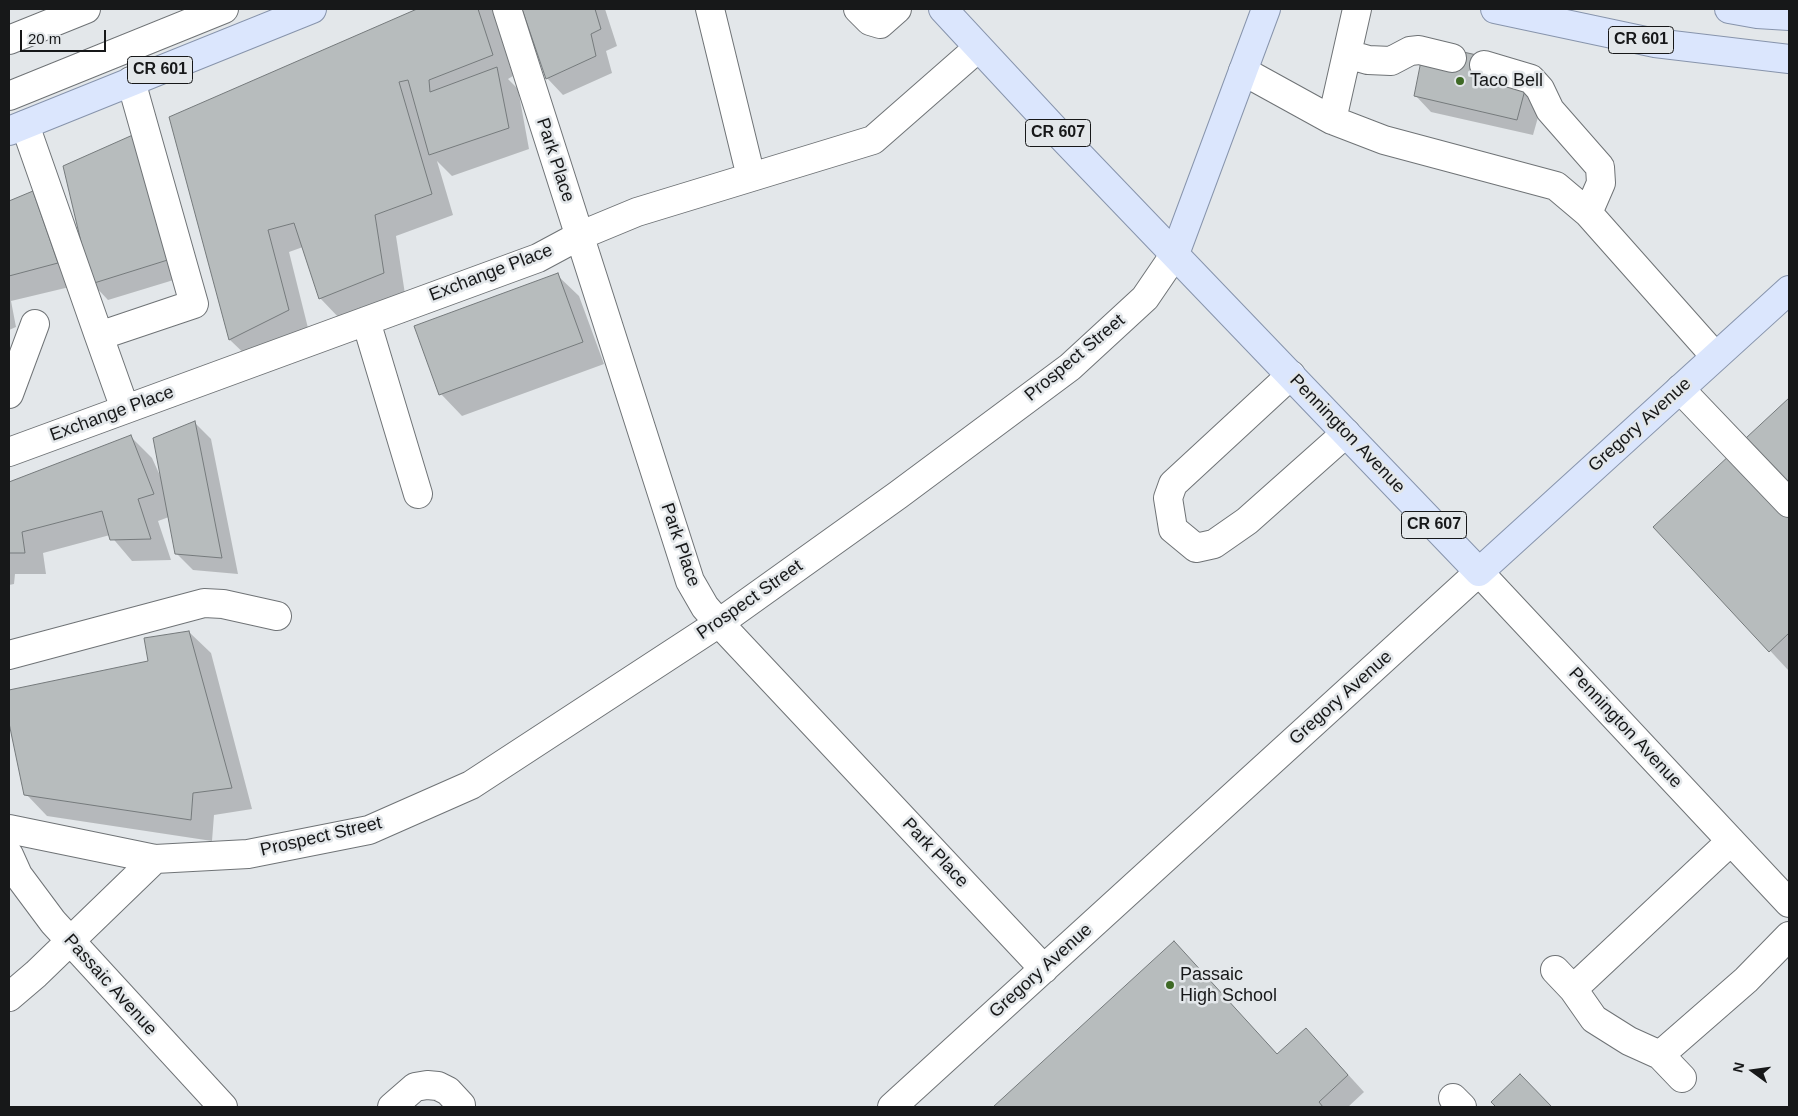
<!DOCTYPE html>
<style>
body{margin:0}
#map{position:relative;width:1798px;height:1116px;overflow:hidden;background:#e3e7ea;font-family:Helvetica,sans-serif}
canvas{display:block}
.frame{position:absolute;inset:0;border:10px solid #171819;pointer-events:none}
.north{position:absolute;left:1728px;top:1046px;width:50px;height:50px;-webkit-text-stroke:4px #e3e7ea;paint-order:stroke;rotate:284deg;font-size:14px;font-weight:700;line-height:20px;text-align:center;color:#171819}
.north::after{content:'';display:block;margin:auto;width:18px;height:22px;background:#171819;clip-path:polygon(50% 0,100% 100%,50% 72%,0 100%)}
.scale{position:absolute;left:20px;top:30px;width:86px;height:22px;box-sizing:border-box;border:2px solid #171819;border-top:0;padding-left:6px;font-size:15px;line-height:18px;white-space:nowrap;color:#171819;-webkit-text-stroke:4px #e3e7ea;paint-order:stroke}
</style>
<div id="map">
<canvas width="1798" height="1116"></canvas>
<div class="frame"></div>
<div class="north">N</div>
<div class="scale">20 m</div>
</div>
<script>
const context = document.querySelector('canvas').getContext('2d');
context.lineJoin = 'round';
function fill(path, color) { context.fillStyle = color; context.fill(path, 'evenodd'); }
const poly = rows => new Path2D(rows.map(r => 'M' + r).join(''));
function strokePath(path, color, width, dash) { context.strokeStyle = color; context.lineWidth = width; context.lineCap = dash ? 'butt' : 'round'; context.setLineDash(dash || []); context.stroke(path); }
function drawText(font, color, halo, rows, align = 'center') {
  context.font = font + ' Helvetica,sans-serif'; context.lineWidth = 5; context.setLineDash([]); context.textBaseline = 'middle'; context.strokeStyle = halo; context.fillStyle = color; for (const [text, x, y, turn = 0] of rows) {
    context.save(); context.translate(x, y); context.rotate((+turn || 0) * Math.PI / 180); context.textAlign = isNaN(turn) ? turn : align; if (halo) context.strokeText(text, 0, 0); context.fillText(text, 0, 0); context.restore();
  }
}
fill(poly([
 [420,9,492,9,513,76,508,79,518,89,529,149,452,176,437,161,453,215,396,236,405,294,341,320,320,298,303,247,289,252,309,332,252,361,230,340,170,118],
 [524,9,605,9,617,46,606,51,612,73,563,95,547,78],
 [1525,87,1542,103,1533,135,1431,112,1415,95],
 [64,167,190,275,108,300,92,283],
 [32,192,54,214,78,285,11,301,16,327,9,330,9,203],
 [557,275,579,296,604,364,462,416,441,394],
 [1789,400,1789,483,1748,438],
 [195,423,211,439,238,574,193,570,176,553,169,517,158,521,171,560,132,561,110,535,43,553,46,574,15,574,14,584,9,585,9,483,131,437,152,458,162,480],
 [1789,515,1789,671,1655,527],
 [189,632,211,653,252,809,214,815,212,841,47,816,26,794,9,718,9,691,149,662],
 [1174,943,1278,1055,1322,1046,1364,1092,1348,1107,995,1107],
 [1520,1076,1552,1107,1498,1107,1493,1102]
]), '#0003');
const building = poly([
 [417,9,478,9,493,55,429,80,430,92,497,67,509,128,429,155,408,80,399,82,432,194,375,215,384,273,319,299,294,223,268,230,289,310,229,340,169,117,417,9],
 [522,9,595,9,601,29,591,34,596,56,546,79,522,9],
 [1454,50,1486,57,1526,86,1517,120,1414,96,1421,61,1454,50],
 [135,134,174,258,91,284,63,166,135,134],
 [33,191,58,263,9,276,9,201,33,191],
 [558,273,583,342,439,395,414,326,558,273],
 [1789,398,1789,485,1746,438,1789,398],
 [195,421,222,558,175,554,153,438,195,421],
 [131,435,154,494,138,499,151,539,110,540,102,511,22,532,25,553,9,553,9,482,131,435],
 [1732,453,1789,515,1789,633,1769,652,1653,527,1732,453],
 [189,631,232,788,193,793,191,820,24,795,9,723,9,690,148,661,144,638,189,631],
 [1174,941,1277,1054,1306,1028,1348,1075,1319,1102,1323,1107,993,1107,1174,941],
 [1520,1074,1552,1107,1496,1107,1491,1102,1520,1074]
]);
fill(building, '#b7bcbd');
strokePath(building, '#757a7c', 1);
const minor = poly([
 [507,9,690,581,705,607,719,623,1044,969],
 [710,9,751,177],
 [858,9,870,21,880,24,897,9],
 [9,40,86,9],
 [1347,54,1368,60,1391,61,1410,51,1419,50,1452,58],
 [1484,65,1531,79,1540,89,1550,110,1600,167,1601,183,1588,213],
 [1243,71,1332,120,1384,140,1556,186,1588,213,1715,356],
 [9,96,224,9],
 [1332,120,1357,9],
 [25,125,99,336,194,304,131,81],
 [366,321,418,494],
 [99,336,125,409],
 [1291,375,1173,484,1168,498,1173,529,1196,548,1214,544,1247,521,1346,433],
 [1680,389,1789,503],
 [9,394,35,324],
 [9,452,538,258,579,236,637,212,873,140,978,48],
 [9,655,204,603,223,604,277,616],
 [9,829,155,859,248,854,369,830,471,785,719,623,898,495,1070,367,1145,298,1175,254],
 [9,855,18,875,53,922,223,1107],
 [1555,970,1573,989],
 [9,997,36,974,155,859],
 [1660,1055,1629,1041,1594,1019,1573,989,1731,841],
 [1682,1078,1660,1055,1746,980,1789,936],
 [1453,1098,1462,1107],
 [392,1107,415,1087,427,1085,438,1086,448,1091,461,1105],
 [892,1107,1479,572,1789,903]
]);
const major = poly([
 [943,9,1060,135,1479,572,1789,290],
 [1495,9,1655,43,1789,59],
 [1729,9,1757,14,1789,16],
 [9,131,312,9],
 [1175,254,1266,9]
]);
strokePath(minor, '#6f7376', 30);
strokePath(major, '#8794ac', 30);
strokePath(minor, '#fff', 28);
strokePath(major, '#dbe6fd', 28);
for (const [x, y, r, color] of [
 [1460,81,5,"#3e6925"],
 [1170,985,5,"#3e6925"]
]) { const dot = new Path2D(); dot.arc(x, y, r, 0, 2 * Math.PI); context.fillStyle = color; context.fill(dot); strokePath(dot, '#e3e7ea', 2); }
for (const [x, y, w] of [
 [1641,40,65],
 [160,70,65],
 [1058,133,65],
 [1434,525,65]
]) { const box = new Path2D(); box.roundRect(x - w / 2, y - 13.5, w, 27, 4); context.fillStyle = '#e3e7ea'; context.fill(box); strokePath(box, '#171819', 1); }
drawText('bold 16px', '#171819', null, [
 ["CR 601",1641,40],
 ["CR 601",160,70],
 ["CR 607",1058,133],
 ["CR 607",1434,525]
]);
drawText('18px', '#171819', '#e3e7ea', [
 ["Taco Bell",1470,81],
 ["Passaic",1180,975],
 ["High School",1180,996]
], 'left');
drawText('18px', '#171819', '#e3e7ea', [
 ["Park Place",555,160,72],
 ["Exchange Place",491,273,-21],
 ["Prospect Street",1075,358,-40],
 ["Exchange Place",112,414,-20],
 ["Gregory Avenue",1640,425,-42],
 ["Pennington Avenue",1347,434,46],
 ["Park Place",680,545,71],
 ["Prospect Street",750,600,-35],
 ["Gregory Avenue",1341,698,-42],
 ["Pennington Avenue",1625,728,47],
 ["Prospect Street",321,837,-13],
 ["Park Place",935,853,47],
 ["Gregory Avenue",1041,971,-42],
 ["Passaic Avenue",110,985,48]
]);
</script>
